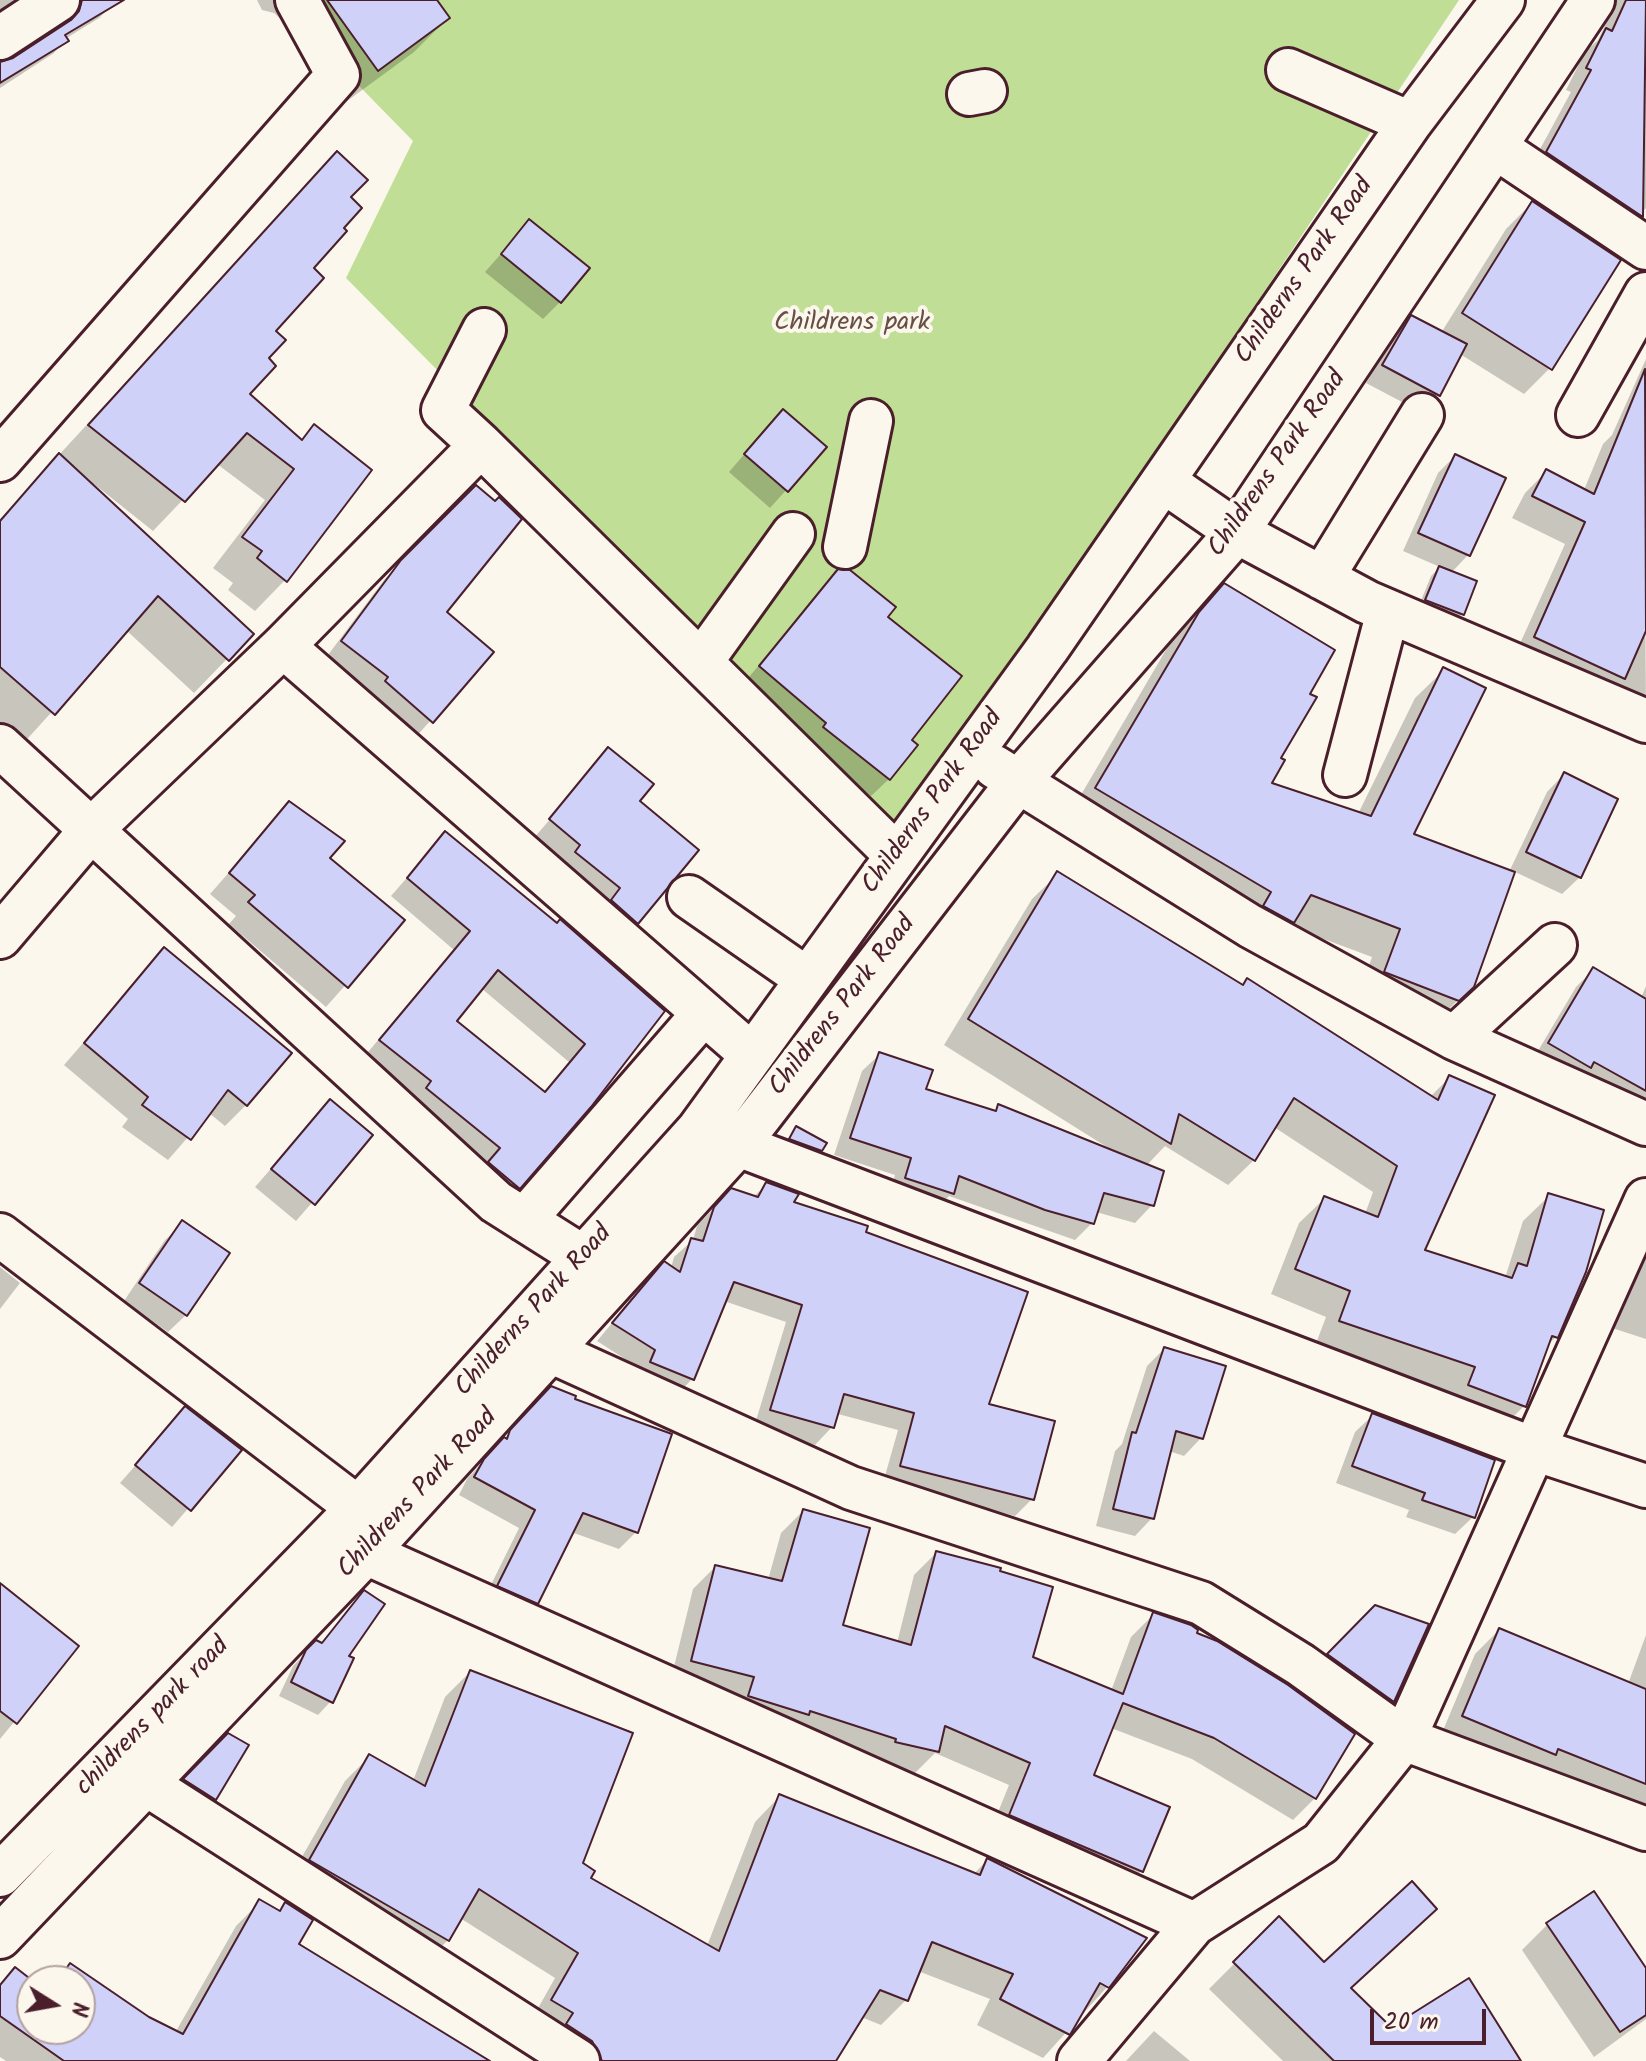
<!DOCTYPE html>
<style>
body{margin:0}
#map{position:relative;width:1646px;height:2061px;overflow:hidden;background:#fbf7ec;font-family:Kalam,sans-serif}
canvas{display:block}
.north{position:absolute;left:16px;top:1965px;width:80px;height:80px;box-sizing:border-box;background:#fbf7ec;border:2px solid #b4a19f;border-radius:50%;rotate:101deg;font-size:22px;font-weight:700;line-height:32px;text-align:center;color:#4a1f2b}
.north::after{content:'';display:block;margin:auto;width:28px;height:36px;background:#4a1f2b;clip-path:polygon(50% 0,100% 100%,50% 72%,0 100%)}
.scale{position:absolute;left:1370px;top:2009px;width:116px;height:36px;box-sizing:border-box;border:4px solid #4a1f2b;border-top:0;padding-left:10px;font-size:24px;line-height:28px;white-space:nowrap;color:#4a1f2b;-webkit-text-stroke:6px #fbf7ec;paint-order:stroke}
</style>
<div id="map">
<canvas width="1646" height="2061"></canvas>
<div class="north">N</div>
<div class="scale">20 m</div>
</div>
<script>
const context = document.querySelector('canvas').getContext('2d');
context.lineJoin = 'round';
function fill(path, color) { context.fillStyle = color; context.fill(path, 'evenodd'); }
const poly = rows => new Path2D(rows.map(r => 'M' + r).join(''));
function strokePath(path, color, width, dash) { context.strokeStyle = color; context.lineWidth = width; context.lineCap = dash ? 'butt' : 'round'; context.setLineDash(dash || []); context.stroke(path); }
function drawText(font, color, halo, rows, align = 'center') {
  context.font = font + ' Kalam,sans-serif'; context.lineWidth = 8; context.setLineDash([]); context.textBaseline = 'middle'; context.strokeStyle = halo; context.fillStyle = color; for (const [text, x, y, turn = 0] of rows) {
    context.save(); context.translate(x, y); context.rotate((+turn || 0) * Math.PI / 180); context.textAlign = isNaN(turn) ? turn : align; if (halo) context.strokeText(text, 0, 0); context.fillText(text, 0, 0); context.restore();
  }
}
fill(poly([
 [275,0,1459,0,900,837,346,278,413,141]
]), '#c1de96');
fill(poly([
 [0,0,18,0,0,12],
 [67,0,117,0,99,18,65,39,54,53,0,88,0,63,13,60,68,24,70,11],
 [257,0,435,0,448,18,414,52,343,104,306,53,302,56,284,22,274,13,262,10],
 [1617,0,1646,0,1646,208,1620,238,1526,175,1571,92,1566,90,1585,52,1598,40],
 [337,153,348,197,273,331,266,359,247,394,300,441,314,427,285,580,255,611,228,590,233,583,213,568,265,500,217,464,153,531,94,484,92,487,251,634,194,693,126,630,20,747,0,729,0,519],
 [1532,203,1550,368,1524,394,1460,354,1438,394,1421,412,1366,383,1394,335,1411,318,1441,333,1506,229],
 [530,221,560,302,543,319,485,272],
 [1646,359,1645,543,1646,721,1513,659,1565,544,1512,518,1525,493,1547,471,1584,490,1603,444,1612,435],
 [766,429,824,448,770,508,729,472],
 [1455,456,1468,555,1451,573,1462,614,1454,622,1418,608,1431,576,1440,567,1403,551,1438,473],
 [476,487,444,612,491,653,414,739,369,699,373,695,325,659,384,580],
 [839,571,885,617,909,740,889,779,871,796,807,745,743,684],
 [1224,586,1307,694,1269,784,1358,814,1415,698,1444,670,1411,835,1509,872,1547,792,1564,774,1580,877,1562,894,1513,871,1472,986,1442,1016,1357,1001,1372,957,1289,926,1068,817,1170,643],
 [609,750,637,801,637,922,619,940,559,870,565,863,534,838],
 [289,804,327,858,402,921,326,1007,229,924,236,916,210,894],
 [445,834,662,1011,501,1204,410,1106,416,1099,363,1058,454,950,391,896],
 [481,988,569,1062,544,1093,455,1022],
 [1058,874,1241,986,1248,980,1430,1097,1450,1077,1422,1252,1505,1278,1523,1221,1549,1196,1556,1337,1545,1347,1524,1406,1499,1431,1444,1411,1451,1392,1315,1346,1326,1317,1271,1294,1299,1223,1325,1198,1365,1214,1373,1192,1274,1127,1254,1160,1228,1185,1165,1146,1146,1166,1152,1205,1135,1223,1096,1212,1092,1223,1075,1240,949,1196,935,1210,889,1195,895,1175,834,1155,862,1071,880,1054,924,1091,993,1112,999,1107,1118,1154,944,1045,1032,899],
 [164,950,246,1105,225,1126,209,1113,168,1160,122,1127,128,1119,64,1065],
 [1593,970,1641,998,1646,986,1646,1118,1532,1061,1576,987],
 [330,1101,371,1135,296,1221,255,1187],
 [797,1128,820,1150,812,1158,783,1147],
 [767,1184,792,1203,863,1233,986,1405,1032,1499,1015,1516,883,1483,898,1430,838,1414,832,1427,815,1445,754,1427,786,1322,724,1301,692,1379,675,1397,634,1380,639,1368,597,1341,647,1281,671,1268,674,1257,693,1240,697,1226,714,1208,753,1197],
 [183,1223,186,1315,168,1332,124,1301,165,1240],
 [1646,1231,1646,1339,1612,1328],
 [0,1267,20,1283,0,1309],
 [1164,1349,1201,1438,1184,1456,1169,1451,1152,1518,1135,1536,1096,1526,1115,1451,1122,1444,1147,1366],
 [534,1406,636,1532,619,1549,571,1532,536,1602,518,1620,482,1603,519,1528,459,1495,467,1479],
 [185,1409,239,1450,172,1527,120,1483],
 [1373,1415,1473,1517,1455,1534,1406,1517,1409,1510,1336,1483,1355,1432],
 [803,1511,840,1626,897,1643,914,1575,936,1553,1030,1658,1111,1691,1131,1637,1153,1615,1194,1635,1315,1798,1293,1820,1192,1759,1111,1728,1092,1776,1141,1871,1119,1893,988,1837,1009,1785,935,1753,915,1773,874,1764,670,1683,693,1589,715,1567,768,1580,781,1533],
 [0,1585,76,1647,0,1739],
 [364,1593,331,1701,318,1715,279,1696,293,1666,316,1643,320,1644],
 [1376,1607,1427,1625,1392,1701,1375,1718,1312,1673],
 [1499,1630,1628,1684,1646,1635,1646,1818,1439,1740,1475,1654],
 [470,1672,588,1879,707,1946,755,1822,779,1797,973,1875,987,1860,1107,1987,1043,2058,977,2025,990,1999,918,1971,906,2000,881,2025,861,2017,834,2061,559,2061,528,2026,555,1978,460,1918,448,1940,423,1965,286,1885,345,1781,369,1757,413,1781,445,1697],
 [246,1746,214,1799,197,1816,168,1798,211,1753],
 [260,1902,278,1912,286,1904,297,1945,468,2061,6,2061,0,2057,0,1984,15,1969,32,2029,80,2029,80,1981,55,1981,70,1966,175,2033,236,1926],
 [1279,1919,1390,2030,1518,2061,1283,2061,1209,1989],
 [1548,1924,1646,1972,1646,2019,1594,2057,1522,1950],
 [1154,2031,1190,2061,1126,2061]
]), '#0003');
const building = poly([
 [82,0,124,0,65,35,69,41,0,83,0,62,13,58,71,20,79,11,82,0],
 [327,0,437,0,450,18,378,71,327,0],
 [1626,0,1646,0,1643,217,1546,152,1591,70,1586,68,1606,28,1612,31,1626,0],
 [337,151,368,180,351,197,362,208,344,228,347,231,314,268,324,278,276,331,286,340,269,358,276,366,250,394,302,440,314,424,372,470,287,582,257,558,262,551,242,537,294,469,247,433,185,502,88,425,337,151],
 [1532,201,1621,260,1552,370,1462,313,1532,201],
 [529,219,590,268,561,303,501,254,529,219],
 [1411,315,1467,344,1440,396,1382,365,1411,315],
 [1645,369,1646,631,1625,679,1534,637,1585,522,1532,496,1546,469,1594,494,1645,369],
 [783,409,827,447,788,492,744,454,783,409],
 [59,453,254,634,229,661,158,596,55,715,0,667,0,521,59,453],
 [1455,454,1506,478,1470,556,1418,533,1455,454],
 [476,485,495,501,499,497,522,519,447,612,494,652,433,723,385,681,388,677,341,641,401,560,476,485],
 [1439,566,1477,581,1464,615,1425,600,1439,566],
 [838,569,850,570,896,607,888,617,962,676,912,740,918,745,890,780,823,727,826,723,759,666,838,569],
 [1224,583,1335,650,1310,694,1317,697,1281,758,1285,760,1272,783,1371,816,1443,667,1486,688,1414,834,1515,872,1474,987,1459,1001,1384,972,1400,929,1311,895,1294,923,1263,906,1271,892,1095,788,1199,612,1224,583],
 [608,747,654,784,640,801,699,850,638,924,611,900,620,888,575,852,580,845,549,819,608,747],
 [1564,772,1618,799,1581,878,1526,852,1564,772],
 [289,801,345,841,330,858,405,920,348,988,248,902,255,895,229,873,289,801],
 [445,831,557,923,560,919,665,1011,591,1107,520,1189,488,1162,500,1148,426,1088,431,1081,379,1040,470,931,407,878,445,831],
 [498,970,585,1044,545,1092,457,1021,498,970],
 [1057,871,1243,985,1247,978,1438,1100,1449,1075,1495,1095,1425,1250,1512,1278,1518,1263,1527,1266,1548,1193,1604,1210,1586,1272,1558,1338,1552,1336,1526,1407,1468,1385,1475,1367,1339,1321,1350,1291,1295,1269,1324,1196,1378,1217,1397,1166,1294,1098,1255,1161,1179,1114,1171,1144,968,1019,1057,871],
 [164,947,292,1053,247,1106,228,1090,191,1140,142,1105,148,1097,84,1043,164,947],
 [1593,967,1646,999,1646,1091,1594,1062,1591,1068,1548,1043,1593,967],
 [879,1052,933,1070,926,1089,996,1111,998,1104,1164,1171,1154,1206,1104,1193,1094,1224,1045,1210,959,1176,954,1194,905,1178,911,1158,850,1138,879,1052],
 [330,1099,373,1135,315,1205,271,1169,330,1099],
 [796,1126,827,1143,822,1151,789,1139,796,1126],
 [766,1182,799,1194,794,1202,868,1226,866,1232,1028,1292,989,1404,1055,1421,1034,1500,900,1466,914,1413,844,1394,834,1428,770,1410,802,1305,734,1282,694,1380,650,1362,655,1350,612,1323,664,1261,680,1272,691,1238,703,1241,714,1207,731,1188,758,1197,766,1182],
 [182,1220,230,1253,187,1316,139,1283,182,1220],
 [1164,1347,1226,1366,1203,1439,1176,1431,1154,1519,1113,1509,1132,1432,1136,1433,1164,1347],
 [551,1386,576,1396,575,1399,672,1434,638,1533,583,1513,538,1604,497,1586,535,1510,474,1477,484,1459,504,1437,507,1439,510,1430,551,1386],
 [185,1406,242,1450,191,1511,135,1465,185,1406],
 [1372,1413,1495,1460,1475,1518,1422,1500,1425,1493,1352,1466,1372,1413],
 [803,1509,870,1528,843,1625,911,1645,936,1551,1001,1568,1000,1571,1053,1587,1033,1657,1123,1694,1153,1612,1191,1625,1198,1630,1197,1633,1217,1641,1288,1685,1355,1734,1316,1799,1214,1738,1123,1703,1094,1775,1170,1807,1143,1872,1009,1815,1030,1763,945,1726,939,1752,895,1742,896,1739,810,1711,809,1715,748,1696,754,1677,691,1661,715,1565,782,1581,803,1509],
 [0,1583,79,1646,17,1724,0,1711,0,1583],
 [364,1590,385,1604,349,1656,354,1658,333,1703,291,1682,306,1650,316,1640,322,1643,364,1590],
 [1375,1605,1429,1624,1394,1702,1327,1654,1375,1605],
 [1499,1628,1646,1689,1646,1784,1558,1749,1556,1755,1462,1716,1499,1628],
 [470,1670,633,1733,583,1863,595,1871,591,1878,719,1951,779,1794,980,1875,987,1858,1147,1938,1109,1988,1100,1983,1070,2035,1000,1999,1013,1974,932,1942,908,2001,880,1990,836,2061,602,2061,592,2041,566,2024,573,2013,551,2000,578,1953,479,1889,449,1941,309,1860,369,1754,425,1786,470,1670],
 [228,1733,249,1745,216,1800,183,1779,228,1733],
 [1412,1881,1437,1909,1351,1988,1391,2027,1469,1978,1521,2061,1334,2061,1233,1962,1279,1916,1324,1962,1412,1881],
 [1594,1891,1646,1968,1646,2015,1620,2032,1546,1923,1594,1891],
 [259,1899,280,1911,285,1902,313,1920,299,1944,490,2061,64,2061,0,2016,0,1985,15,1967,33,1981,32,2029,80,2029,80,1981,58,1981,70,1963,149,2017,183,2034,259,1899]
]);
fill(building, '#d0d1f9');
strokePath(building, '#4a1f2b', 2);
const minor = poly([
 [0,38,58,0],
 [1288,70,1410,123],
 [969,94,985,91],
 [1495,147,1646,248],
 [1578,415,1646,294],
 [481,445,443,410,484,330],
 [0,460,338,75,297,0],
 [1163,481,1237,532,1367,602,1646,721],
 [845,547,871,421],
 [1322,578,1422,415],
 [283,646,752,1055],
 [701,662,793,534],
 [0,746,496,1202,583,1257],
 [995,767,1250,926,1454,1038,1646,1124],
 [1345,775,1388,611],
 [689,897,807,979],
 [0,937,91,830,283,646,481,445,896,855],
 [1454,1038,1555,945],
 [738,1145,1534,1449,1646,1486],
 [524,1220,704,1013],
 [0,1235,358,1508],
 [552,1352,851,1488,1201,1603,1301,1665,1404,1739,1646,1829],
 [366,1553,1194,1924],
 [146,1784,578,2061],
 [0,1875,358,1508,698,1130,1047,649,1410,123,1503,0],
 [0,1937,366,1553,738,1145,1018,782,1237,532,1593,0],
 [1079,2061,1194,1924,1321,1843,1404,1739,1646,1200]
]);
strokePath(minor, '#4a1f2b', 48);
strokePath(minor, '#fbf7ec', 42);
drawText('26px', '#4a1f2b', '#fbf7ec', [
 ["Childerns Park Road",1306,272,-55],
 ["Childrens Park Road",1279,465,-55],
 ["Childerns Park Road",934,803,-54],
 ["Childrens Park Road",844,1007,-52],
 ["Childerns Park Road",535,1312,-48],
 ["Childrens Park Road",419,1495,-47],
 ["childrens park road",154,1718,-46]
]);
drawText('26px', '#684f46', '#fbf7ec', [
 ["Childrens park",852,325]
]);
</script>
